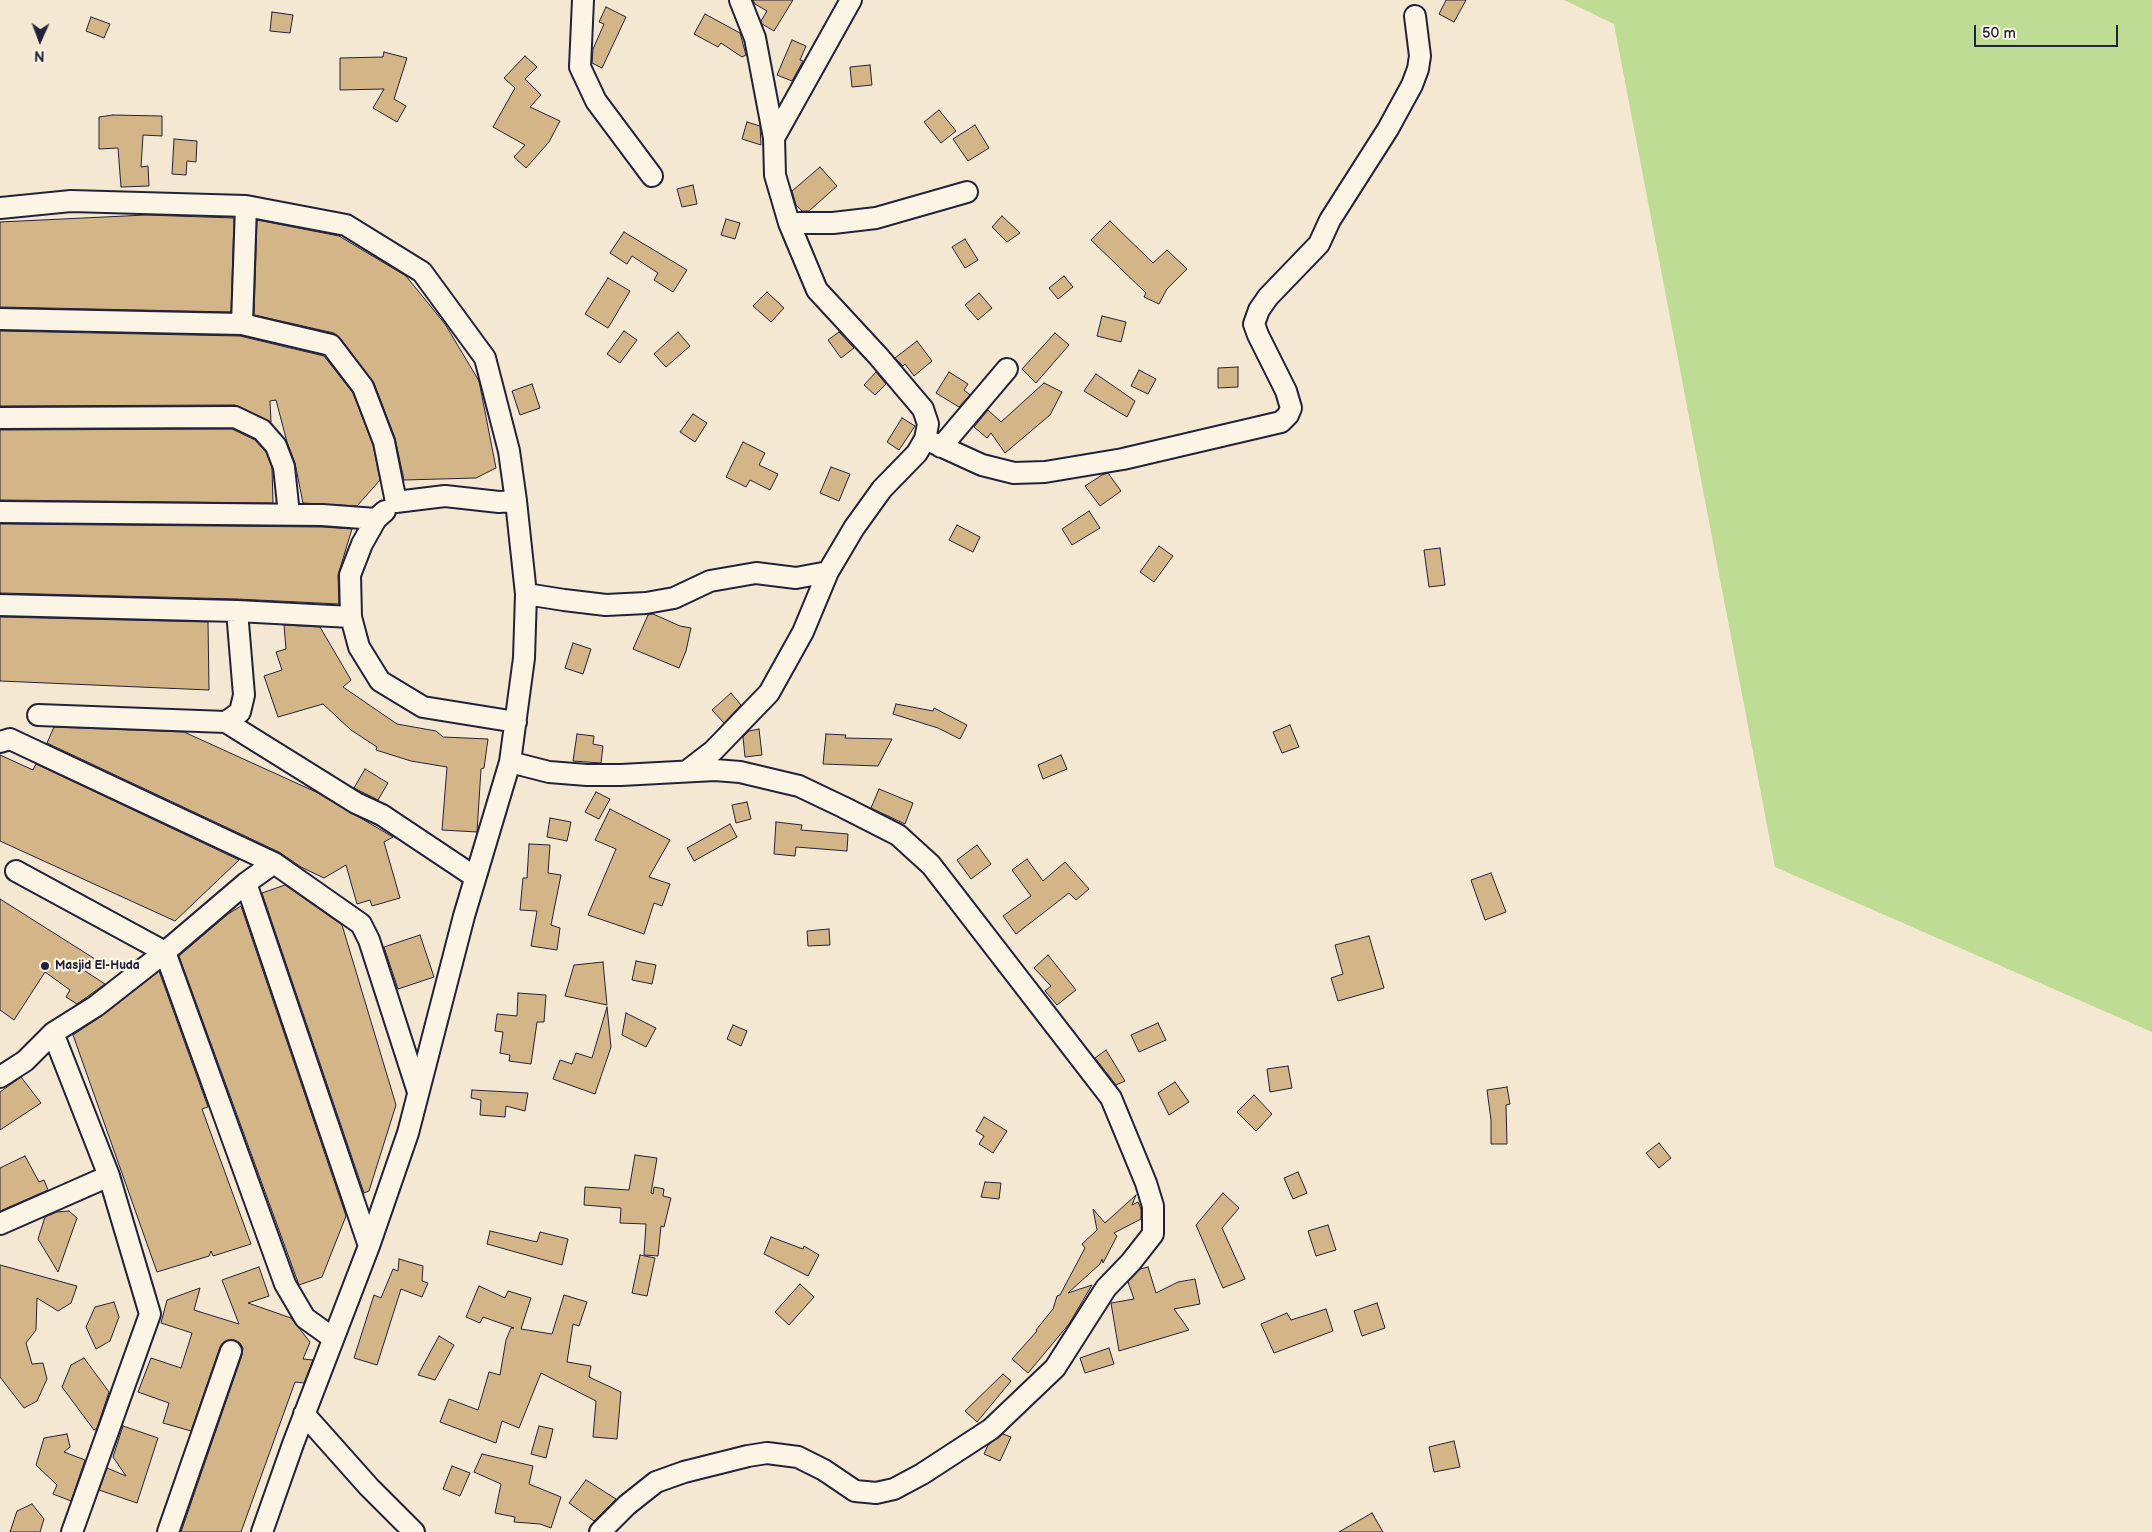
<!DOCTYPE html>
<style>
body{margin:0}
#map{position:relative;width:2152px;height:1532px;overflow:hidden;background:#f4e8d2;font-family:"Balsamiq Sans",sans-serif}
canvas{display:block}
.north{position:absolute;left:15px;top:15px;width:50px;height:50px;-webkit-text-stroke:4px #fcf5e5;paint-order:stroke;rotate:182deg;font-size:14px;font-weight:700;line-height:20px;text-align:center;color:#22223b}
.north::after{content:'';display:block;margin:auto;width:18px;height:22px;background:#22223b;clip-path:polygon(50% 0,100% 100%,50% 72%,0 100%)}
.scale{position:absolute;left:1974px;top:25px;width:144px;height:22px;box-sizing:border-box;border:2px solid #22223b;border-top:0;padding-left:6px;font-size:15px;line-height:18px;white-space:nowrap;color:#22223b;-webkit-text-stroke:4px #fcf5e5;paint-order:stroke}
</style>
<div id="map">
<canvas width="2152" height="1532"></canvas>
<div class="north">N</div>
<div class="scale">50 m</div>
</div>
<script>
const context = document.querySelector('canvas').getContext('2d');
context.lineJoin = 'round';
function fill(path, color) { context.fillStyle = color; context.fill(path, 'evenodd'); }
const poly = rows => new Path2D(rows.map(r => 'M' + r).join(''));
function strokePath(path, color, width, dash) { context.strokeStyle = color; context.lineWidth = width; context.lineCap = dash ? 'butt' : 'round'; context.setLineDash(dash || []); context.stroke(path); }
function drawText(font, color, halo, rows, align = 'center') {
  context.font = font + ' "Balsamiq Sans",sans-serif'; context.lineWidth = 4.5; context.setLineDash([]); context.textBaseline = 'middle'; context.strokeStyle = halo; context.fillStyle = color; for (const [text, x, y, turn = 0] of rows) {
    context.save(); context.translate(x, y); context.rotate((+turn || 0) * Math.PI / 180); context.textAlign = isNaN(turn) ? turn : align; if (halo) context.strokeText(text, 0, 0); context.fillText(text, 0, 0); context.restore();
  }
}
fill(poly([
 [1564,0,2152,0,2152,1032,1775,867,1614,24]
]), '#bedc94');
const building = poly([
 [753,0,793,0,774,31,762,24,761,21,767,11,755,4,753,0],
 [1446,0,1466,0,1454,22,1439,14,1446,0],
 [606,7,626,17,602,68,592,63,593,49,604,24,599,22,606,7],
 [272,12,293,15,290,33,270,31,272,12],
 [705,14,740,33,746,55,742,57,721,43,718,47,694,34,705,14],
 [91,17,110,24,104,38,86,31,91,17],
 [792,40,806,46,800,60,803,61,792,81,777,75,792,40],
 [384,52,407,58,394,99,406,106,397,122,373,108,384,89,340,90,340,58,383,57,384,52],
 [525,56,537,67,525,79,541,95,530,107,560,121,549,142,526,168,514,157,525,145,493,127,515,88,504,78,525,56],
 [870,65,872,85,852,87,850,67,870,65],
 [939,110,956,131,941,143,924,122,939,110],
 [113,115,162,116,162,136,143,135,141,167,148,166,149,186,121,187,118,148,99,149,99,117,113,115],
 [747,122,760,126,761,145,742,139,747,122],
 [975,125,989,148,968,161,953,139,975,125],
 [174,139,197,141,196,162,187,161,186,175,172,174,174,139],
 [820,167,837,186,809,211,802,211,796,205,792,191,820,167],
 [693,185,697,204,682,207,677,189,693,185],
 [146,215,234,218,231,312,0,307,0,222,146,215],
 [1002,216,1020,233,1007,242,992,227,1002,216],
 [726,219,740,223,735,239,721,235,726,219],
 [257,220,339,236,406,276,445,324,479,381,496,468,476,478,404,480,395,438,374,383,340,338,334,333,254,315,257,220],
 [1110,221,1153,263,1167,250,1187,269,1167,289,1159,304,1144,297,1146,293,1091,240,1110,221],
 [624,232,687,270,673,292,654,280,658,273,632,256,627,264,610,253,624,232],
 [965,239,978,260,965,268,952,247,965,239],
 [1064,276,1073,287,1058,299,1049,288,1064,276],
 [608,278,630,291,608,328,585,314,608,278],
 [767,292,784,308,771,322,753,306,767,292],
 [979,293,992,308,978,320,965,305,979,293],
 [1102,316,1126,322,1121,342,1097,336,1102,316],
 [0,331,240,336,324,356,353,393,373,445,380,480,357,506,303,503,295,463,287,442,276,400,270,401,271,422,235,405,0,406,0,331],
 [624,331,637,340,620,363,607,354,624,331],
 [678,332,690,346,666,367,654,354,678,332],
 [839,332,854,348,841,358,828,340,839,332],
 [1055,333,1069,345,1036,383,1022,369,1055,333],
 [917,341,932,361,914,376,905,364,903,366,895,358,917,341],
 [1238,367,1238,387,1218,388,1218,368,1238,367],
 [1139,370,1156,379,1148,394,1131,386,1139,370],
 [876,372,886,384,875,395,864,385,876,372],
 [949,372,968,384,964,390,970,395,959,407,936,393,949,372],
 [1096,374,1135,401,1127,417,1084,391,1096,374],
 [1044,383,1062,392,1050,415,1005,453,991,433,987,438,974,427,988,410,1001,422,1044,383],
 [532,384,540,408,520,415,512,391,532,384],
 [693,414,707,423,695,442,680,432,693,414],
 [902,418,915,426,899,450,887,442,902,418],
 [232,429,255,440,266,452,272,468,273,503,0,500,0,430,232,429],
 [743,442,765,453,759,465,778,474,770,490,750,480,746,487,726,477,743,442],
 [831,467,850,474,839,501,820,493,831,467],
 [1108,473,1121,491,1100,506,1085,486,1102,475,1108,473],
 [1089,511,1100,528,1072,545,1062,529,1089,511],
 [0,524,322,527,352,529,338,575,339,604,237,599,0,593,0,524],
 [957,525,980,537,973,552,949,540,957,525],
 [1159,546,1173,556,1154,582,1140,572,1159,546],
 [1440,548,1445,585,1429,587,1424,550,1440,548],
 [653,614,680,626,691,628,686,651,679,668,633,649,648,615,653,614],
 [0,617,208,622,209,690,0,681,0,617],
 [284,625,320,627,351,680,343,687,397,724,436,731,443,737,488,739,484,768,481,769,477,832,442,830,447,767,411,761,376,750,377,747,351,730,323,704,278,717,264,676,282,670,276,652,286,649,284,625],
 [573,643,591,649,583,674,565,668,573,643],
 [731,693,741,705,724,723,712,710,731,693],
 [896,704,933,711,934,708,967,725,960,739,938,728,893,714,896,704],
 [1290,725,1299,747,1282,753,1273,732,1290,725],
 [54,727,184,732,316,792,393,837,384,842,400,898,372,906,370,900,357,904,346,865,324,878,301,867,279,852,47,743,54,727],
 [759,729,762,755,745,757,743,737,749,731,759,729],
 [577,734,594,736,593,744,603,746,601,763,573,761,577,734],
 [826,734,846,735,845,738,892,739,878,766,823,764,826,734],
 [0,755,33,770,36,764,239,860,175,921,0,841,0,755],
 [1061,755,1067,769,1043,779,1038,765,1061,755],
 [365,769,388,783,378,800,354,788,365,769],
 [879,789,913,803,905,824,871,808,879,789],
 [596,792,610,799,599,819,585,812,596,792],
 [747,802,751,819,736,823,732,805,747,802],
 [610,809,670,840,649,877,670,884,662,906,654,903,644,934,588,915,616,849,595,840,610,809],
 [550,818,571,822,567,841,547,837,550,818],
 [776,822,802,825,801,830,848,834,847,851,796,847,795,856,774,854,776,822],
 [730,824,737,837,694,861,687,848,730,824],
 [529,844,550,845,548,873,561,875,551,925,560,928,557,950,531,946,537,911,520,910,523,878,527,878,529,844],
 [977,845,991,864,971,879,957,860,977,845],
 [1027,859,1043,881,1065,862,1089,889,1076,900,1069,893,1016,934,1003,916,1031,896,1012,870,1027,859],
 [1491,873,1506,912,1485,920,1471,880,1491,873],
 [285,885,342,925,396,1105,369,1191,364,1193,262,893,285,885],
 [0,899,95,959,85,971,105,984,77,1004,66,997,70,990,45,972,14,1020,0,1010,0,899],
 [241,906,346,1216,322,1277,299,1285,179,956,228,914,241,906],
 [829,929,830,945,808,946,807,931,829,929],
 [420,935,434,977,398,989,384,947,420,935],
 [1369,936,1384,988,1338,1001,1331,978,1343,974,1335,945,1369,936],
 [1048,955,1076,990,1057,1005,1045,991,1051,986,1034,968,1048,955],
 [636,961,656,965,652,984,632,980,636,961],
 [603,962,607,1005,565,996,574,965,603,962],
 [159,971,208,1107,202,1109,251,1244,213,1256,211,1251,209,1256,157,1272,73,1035,103,1015,159,971],
 [518,993,546,995,544,1022,537,1022,531,1064,509,1061,510,1055,500,1053,503,1032,495,1031,497,1014,517,1016,518,993],
 [607,1007,611,1047,595,1094,553,1079,560,1060,572,1064,576,1053,592,1058,607,1007],
 [626,1013,656,1028,646,1047,622,1035,626,1013],
 [1158,1023,1166,1040,1139,1052,1131,1035,1158,1023],
 [733,1025,747,1031,741,1046,727,1039,733,1025],
 [1106,1050,1125,1081,1116,1085,1095,1058,1106,1050],
 [1288,1066,1292,1088,1270,1092,1267,1069,1288,1066],
 [21,1077,41,1103,0,1130,0,1092,21,1077],
 [1175,1082,1189,1102,1169,1115,1158,1093,1175,1082],
 [1507,1087,1510,1104,1506,1105,1507,1144,1491,1144,1491,1120,1487,1090,1507,1087],
 [472,1090,528,1093,525,1111,506,1106,505,1117,480,1115,481,1100,471,1098,472,1090],
 [1254,1095,1272,1114,1256,1131,1237,1112,1254,1095],
 [984,1117,1007,1131,993,1153,979,1144,984,1136,976,1131,984,1117],
 [1659,1143,1671,1158,1659,1168,1646,1153,1659,1143],
 [635,1155,657,1158,651,1193,653,1194,654,1187,664,1189,663,1196,671,1198,664,1227,661,1226,658,1256,644,1255,646,1224,620,1223,621,1208,584,1205,585,1187,629,1190,635,1155],
 [25,1156,39,1182,44,1180,48,1190,0,1211,0,1168,25,1156],
 [1298,1172,1307,1193,1293,1199,1284,1178,1298,1172],
 [985,1182,1001,1183,999,1199,981,1197,985,1182],
 [1223,1193,1239,1208,1222,1228,1245,1279,1223,1288,1196,1225,1223,1193],
 [1136,1195,1132,1205,1138,1202,1141,1209,1141,1219,1114,1233,1117,1236,1103,1263,1102,1259,1100,1264,1068,1293,1092,1285,1069,1324,1028,1373,1012,1359,1037,1331,1036,1330,1053,1309,1057,1296,1060,1295,1085,1248,1082,1244,1097,1230,1093,1209,1105,1223,1136,1195],
 [69,1211,77,1218,58,1272,38,1239,45,1217,57,1212,69,1211],
 [1328,1225,1336,1250,1316,1256,1308,1231,1328,1225],
 [490,1231,537,1242,540,1232,568,1239,562,1265,487,1244,490,1231],
 [771,1237,803,1249,804,1246,819,1255,808,1276,764,1254,771,1237],
 [640,1255,655,1258,647,1296,632,1293,640,1255],
 [399,1259,423,1266,422,1281,428,1283,422,1297,401,1289,377,1365,354,1358,374,1295,381,1298,393,1269,398,1271,399,1259],
 [0,1265,77,1286,71,1303,58,1311,37,1298,36,1330,26,1343,32,1364,43,1363,47,1379,37,1401,24,1408,0,1377,0,1265],
 [259,1267,269,1296,248,1303,291,1318,310,1342,303,1359,313,1360,304,1383,295,1382,241,1532,181,1532,242,1355,243,1348,240,1343,234,1340,224,1342,220,1347,191,1431,163,1423,169,1403,138,1392,151,1358,181,1368,192,1333,161,1323,167,1300,200,1288,194,1310,239,1324,222,1280,259,1267],
 [1148,1267,1156,1293,1178,1282,1195,1279,1200,1304,1174,1309,1189,1330,1119,1351,1111,1303,1134,1299,1128,1282,1140,1269,1148,1267],
 [800,1284,814,1297,789,1325,775,1312,800,1284],
 [479,1286,505,1298,508,1291,531,1298,521,1329,552,1334,564,1295,587,1302,579,1326,573,1324,567,1362,591,1366,589,1377,621,1392,617,1439,593,1437,596,1401,541,1373,519,1428,502,1421,496,1443,440,1422,449,1399,478,1410,489,1372,500,1375,506,1340,511,1328,514,1328,483,1317,480,1323,466,1317,479,1286],
 [114,1302,119,1317,110,1341,96,1349,86,1327,95,1307,114,1302],
 [1377,1303,1385,1328,1362,1336,1354,1311,1377,1303],
 [1326,1309,1333,1331,1274,1353,1261,1324,1287,1313,1291,1320,1326,1309],
 [439,1336,454,1345,435,1380,418,1375,439,1336],
 [1109,1348,1114,1364,1085,1373,1080,1358,1109,1348],
 [84,1358,109,1392,97,1428,94,1430,62,1387,71,1365,84,1358],
 [1003,1374,1011,1381,977,1422,965,1411,1003,1374],
 [123,1426,158,1438,137,1503,99,1490,107,1468,126,1476,113,1457,123,1426],
 [539,1426,553,1429,546,1458,531,1454,539,1426],
 [67,1434,70,1447,64,1452,85,1460,71,1501,53,1494,57,1485,36,1465,44,1438,67,1434],
 [1003,1434,1011,1437,1000,1461,984,1454,988,1445,1003,1434],
 [1454,1441,1460,1467,1434,1472,1429,1447,1454,1441],
 [482,1454,533,1466,529,1484,561,1497,551,1528,540,1524,514,1522,515,1517,495,1513,501,1484,474,1472,482,1454],
 [452,1466,470,1473,460,1496,443,1489,452,1466],
 [586,1480,616,1499,594,1521,569,1503,586,1480],
 [32,1504,44,1519,40,1532,10,1532,17,1511,32,1504],
 [1372,1513,1383,1532,1339,1532,1372,1513]
]);
fill(building, '#d3b587');
strokePath(building, '#22223b', 1);
const minor = poly([
 [583,0,580,67,596,101,652,176],
 [774,138,851,0],
 [0,208,71,201,246,206,346,225,422,272,485,358,509,451,516,501],
 [789,223,833,223,876,218,967,192],
 [0,319,242,324,331,345,363,387,384,442,396,502,445,496,499,502,516,501,526,594,524,658,510,762,464,916,408,1133,369,1246,293,1444,262,1532],
 [242,324,246,206],
 [0,418,235,417,262,430,276,446,284,467,289,514],
 [925,439,982,465,1014,473,1045,472,1123,459,1281,422,1288,415,1291,408,1286,391,1258,335,1254,324,1259,310,1268,297,1319,244,1330,220,1388,129,1412,85,1418,69,1420,56,1415,16],
 [941,447,1007,369],
 [385,511,376,519,362,544,350,575,351,617,359,647,380,681,423,707,516,722],
 [0,512,322,515,376,519],
 [526,594,564,600,606,605,646,603,674,598,710,581,756,573,796,578,828,572,854,528,882,489,917,453,925,439,928,424,923,409,879,357,817,290,789,223,775,175,774,138,755,38,740,0],
 [0,605,237,611,351,617],
 [38,715,226,722,240,712,244,695,237,611],
 [226,722,356,803,382,815,475,877],
 [0,742,10,739,274,863,361,924,369,940,418,1092],
 [510,762,549,772,587,775,621,775,715,770,740,772,799,786,843,807,898,835,931,865,1111,1098,1146,1183,1153,1206,1153,1234,1131,1262,1106,1288,1055,1368,991,1429,922,1474,894,1489,876,1493,866,1492,855,1491,824,1470,798,1457,767,1453,748,1456,684,1472,656,1482,627,1505,600,1532],
 [687,771,713,751,769,693,803,632,828,572],
 [16,871,165,952,285,1284,305,1318,333,1338],
 [246,883,369,1246],
 [0,1077,25,1061,53,1033,96,1006,165,952,246,883,274,863],
 [0,1224,109,1176,53,1033],
 [304,1414,369,1487,414,1532],
 [72,1532,150,1314,109,1176],
 [168,1532,231,1351]
]);
strokePath(minor, '#22223b', 24);
strokePath(minor, '#fcf5e5', 20);
for (const [x, y, r, color] of [
 [45,966,5,"#22223b"]
]) { const dot = new Path2D(); dot.arc(x, y, r, 0, 2 * Math.PI); context.fillStyle = color; context.fill(dot); strokePath(dot, '#fcf5e5', 2); }
drawText('bold 12px', '#22223b', '#fcf5e5', [
 ["Masjid El-Huda",55,966]
], 'left');
</script>
